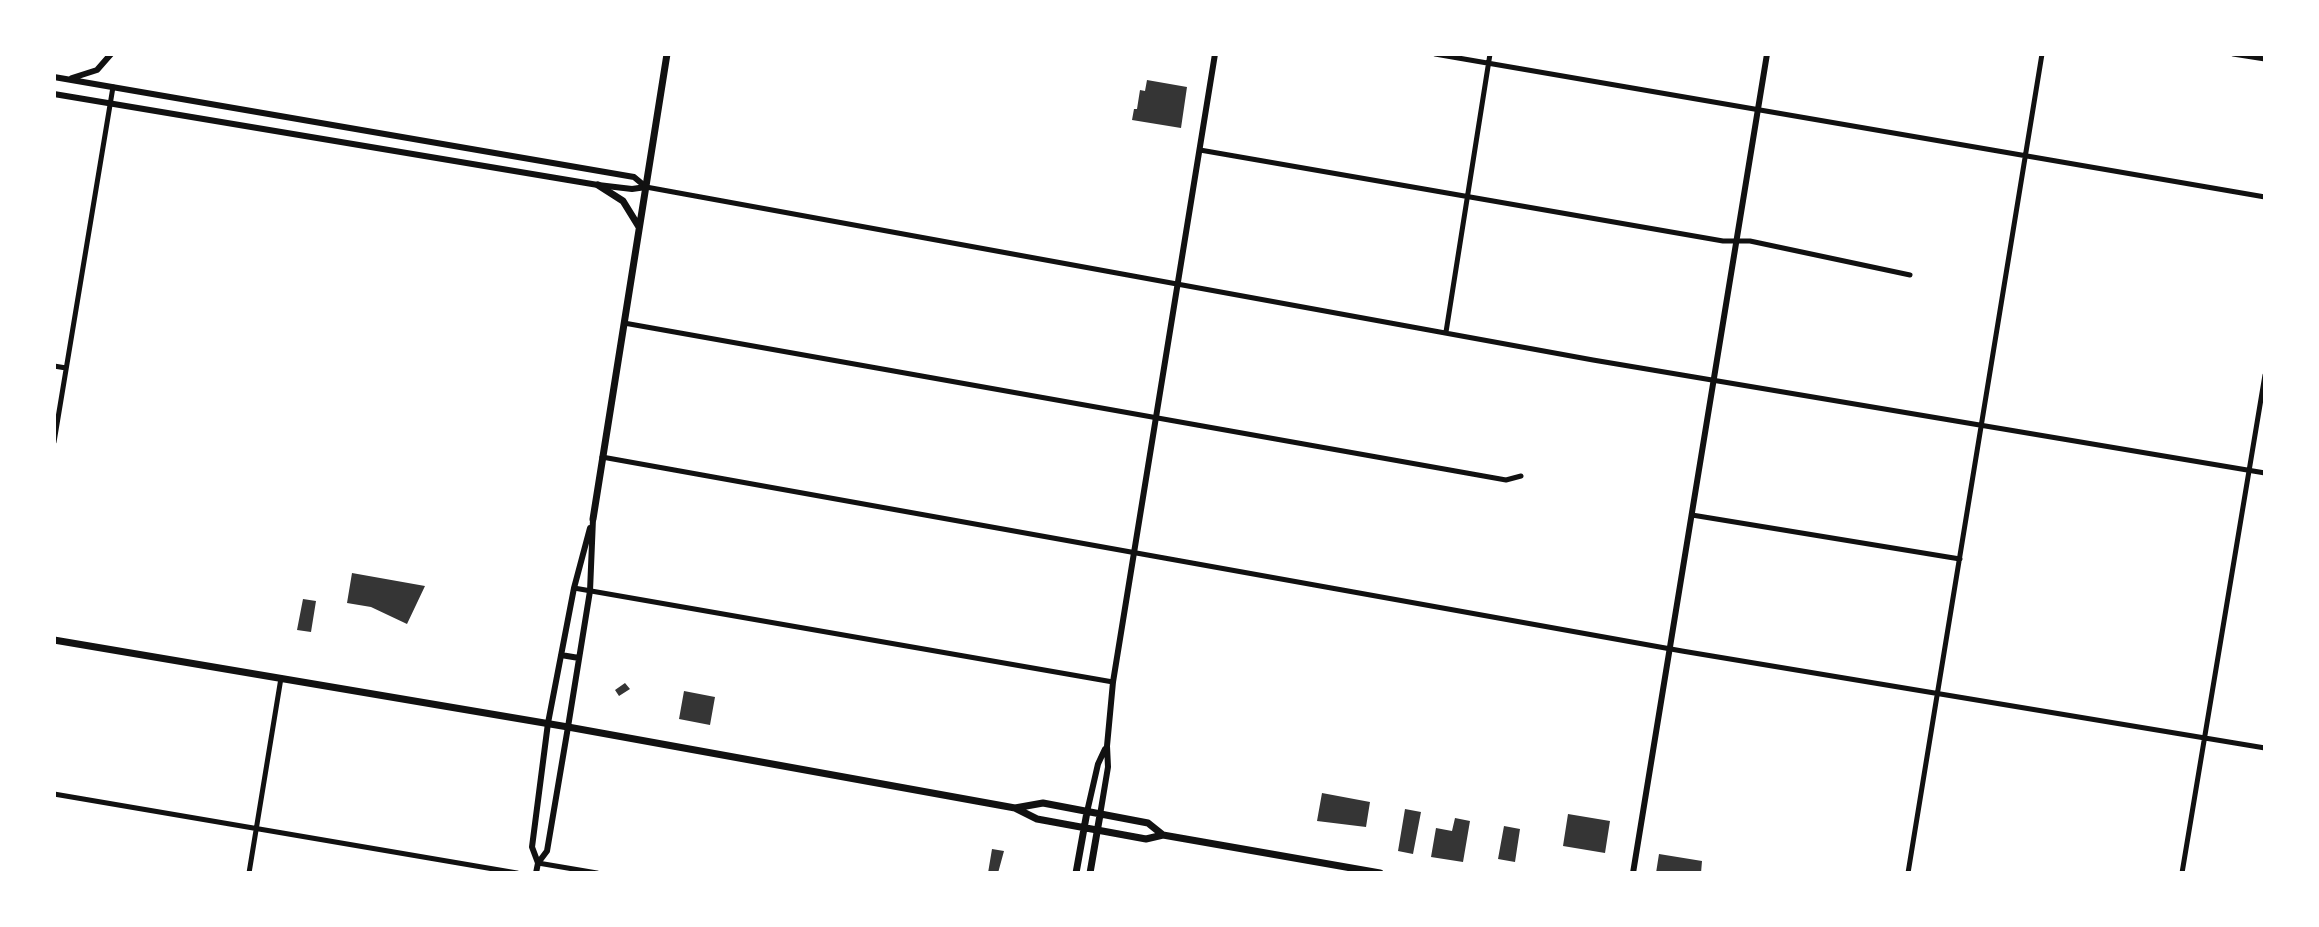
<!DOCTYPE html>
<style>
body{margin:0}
#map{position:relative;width:2319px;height:927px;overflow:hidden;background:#fff;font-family:"Asap Condensed",sans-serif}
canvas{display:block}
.frame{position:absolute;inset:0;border:56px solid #fff;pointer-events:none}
</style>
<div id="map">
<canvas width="2319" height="927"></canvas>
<div class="frame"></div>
</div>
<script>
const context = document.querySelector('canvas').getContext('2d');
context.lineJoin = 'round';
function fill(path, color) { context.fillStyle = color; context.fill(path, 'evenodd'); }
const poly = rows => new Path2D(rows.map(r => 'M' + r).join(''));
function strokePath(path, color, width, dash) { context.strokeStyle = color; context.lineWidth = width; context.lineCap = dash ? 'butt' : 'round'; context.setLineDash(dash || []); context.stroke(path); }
fill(poly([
 [1147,80,1187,87,1181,128,1132,120,1134,109,1137,109,1140,90,1145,91],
 [352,573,425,586,407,624,371,607,347,603],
 [303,599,316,601,311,632,297,630],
 [625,683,630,689,619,696,615,690],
 [684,691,715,697,710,725,679,719],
 [1322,793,1370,802,1366,827,1317,821],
 [1405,809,1421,812,1413,854,1398,851],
 [1568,814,1610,821,1605,853,1563,846],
 [1455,818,1470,821,1463,862,1431,857,1436,828,1452,831],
 [1504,826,1520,829,1515,862,1498,859],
 [992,849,1004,851,998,873,988,873],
 [1659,854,1702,861,1701,873,1656,873]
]), '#353535');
strokePath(poly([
 [1435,54,2265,197],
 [2233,54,2265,59],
 [1200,150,1723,241,1750,241,1910,275],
 [646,187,1593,360,2265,473],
 [624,323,1506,480,1521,476],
 [1446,332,1490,54],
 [54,366,66,368],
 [54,442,113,87],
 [602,457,1682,651,2265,748],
 [1692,515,1960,559],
 [574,588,1113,682],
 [54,794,517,873],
 [538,863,597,873],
 [249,873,281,678],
 [1908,873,2042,54],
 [2182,873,2265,375]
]), '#111', 5);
strokePath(poly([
 [54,77,634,177,646,187],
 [72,78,97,70,111,54],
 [54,94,598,185,632,189,646,187],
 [561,655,579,658],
 [1087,812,1098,764,1105,749],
 [1100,815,1108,767,1107,746,1113,682,1215,54],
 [538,863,532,847,548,723,574,588,590,528],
 [536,873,538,863,547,851,568,727,590,591,593,519],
 [1633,873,1767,54]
]), '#111', 6);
strokePath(poly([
 [598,185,623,201,639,227],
 [593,519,667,54],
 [54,640,568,727,1015,808,1037,819,1146,839,1163,835,1380,873],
 [1015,808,1043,803,1148,823,1163,835],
 [1076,873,1087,812],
 [1090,873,1100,815]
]), '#111', 7);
</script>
